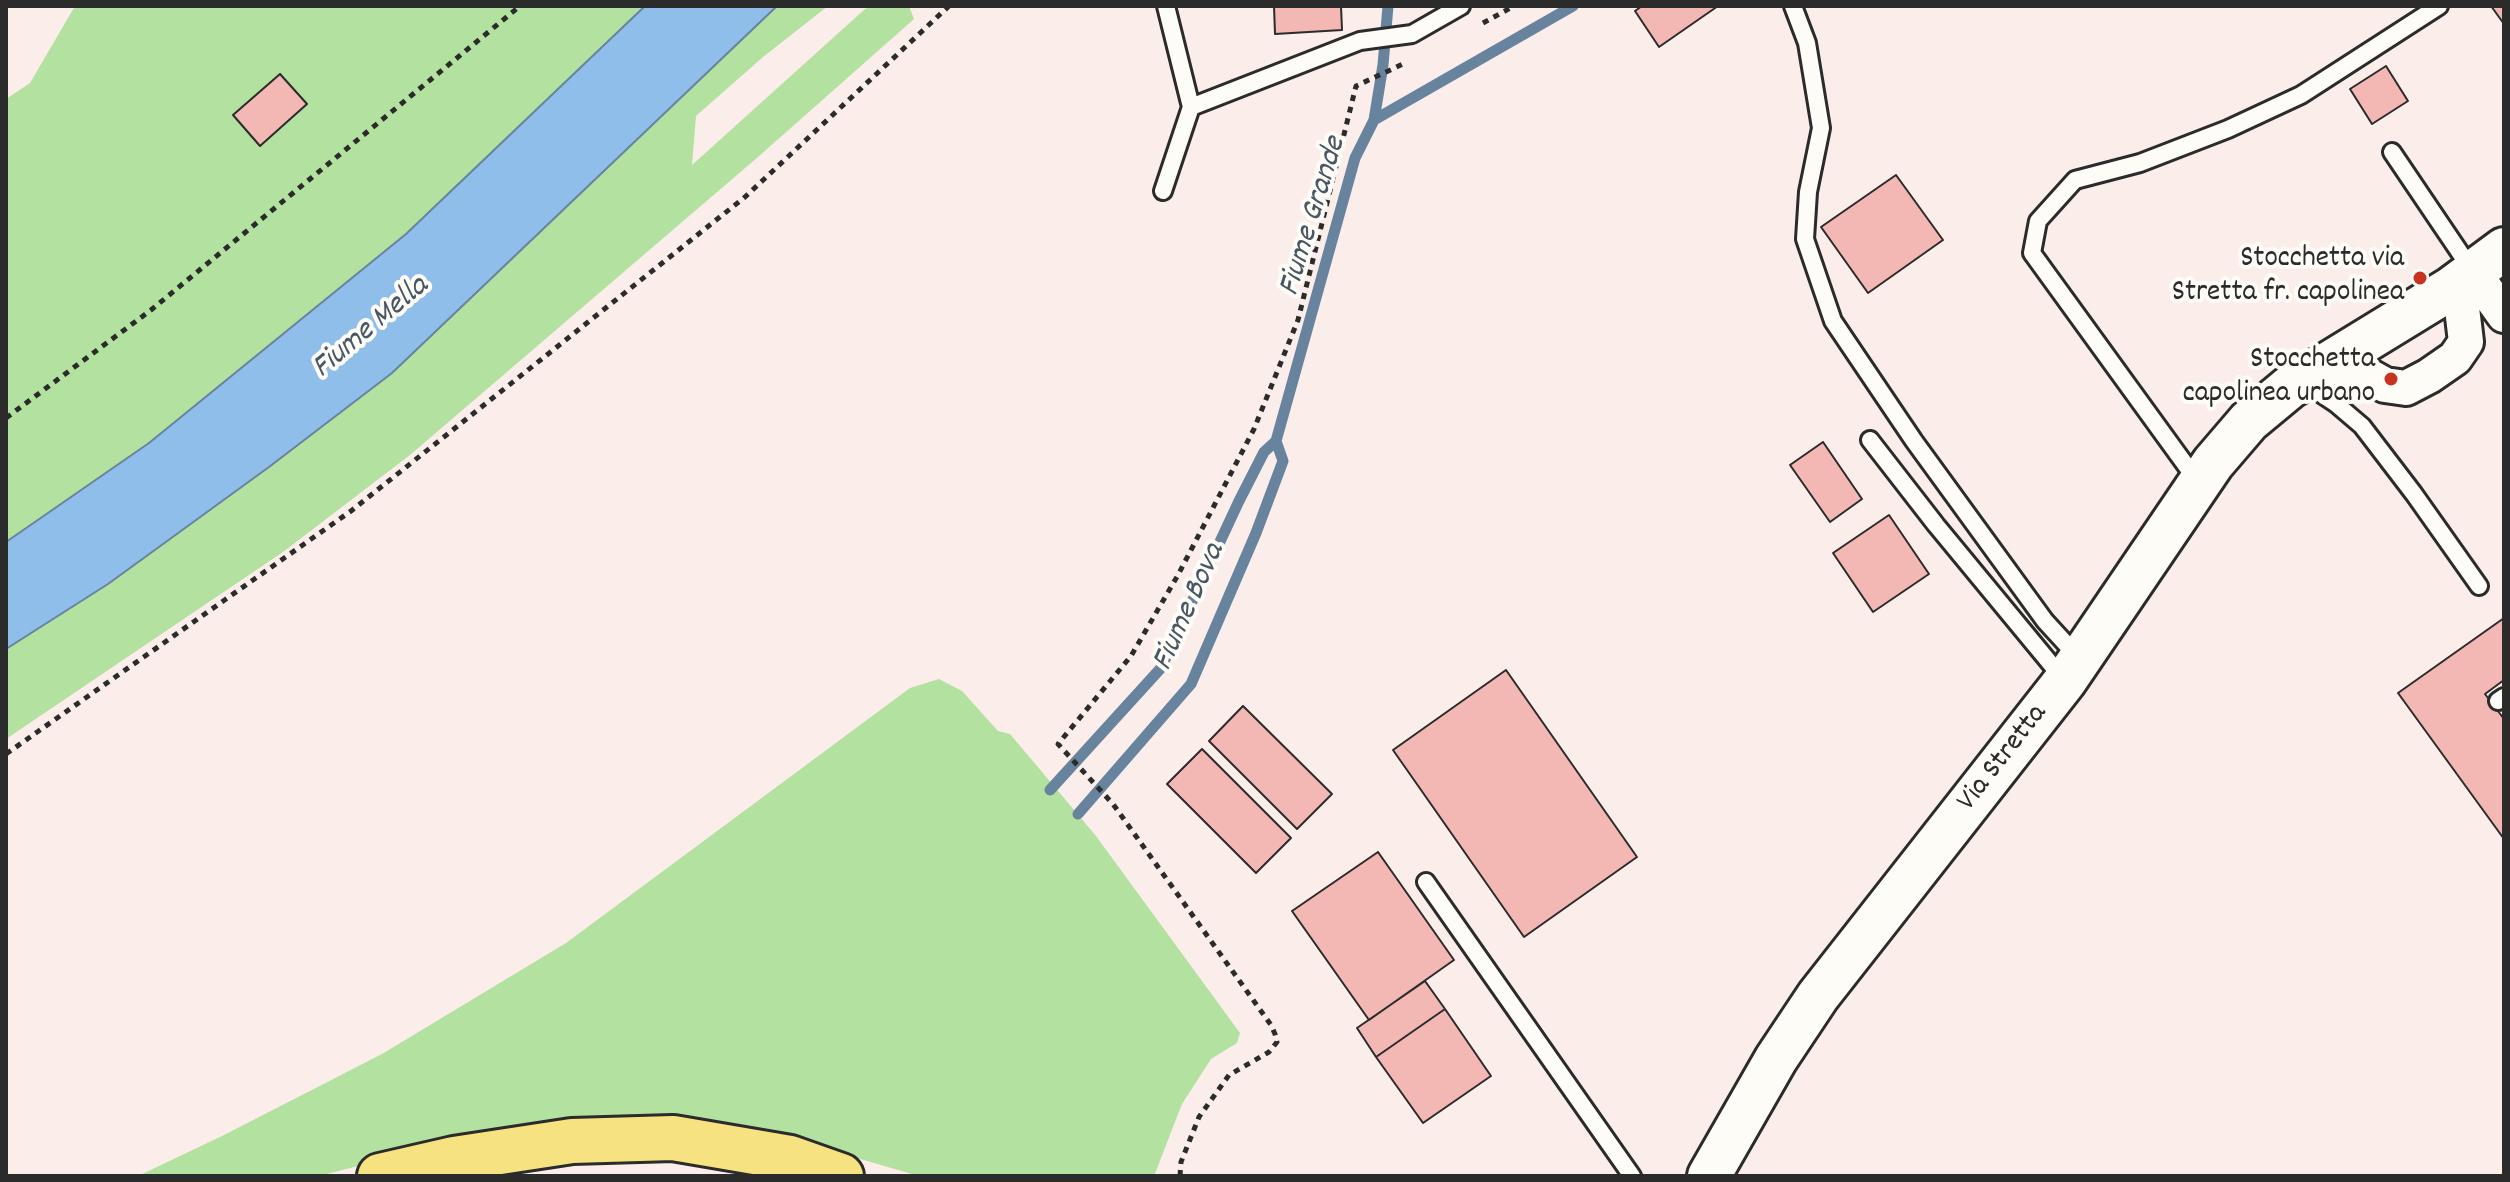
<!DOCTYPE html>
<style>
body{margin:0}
#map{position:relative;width:2510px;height:1182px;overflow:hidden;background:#fbeeea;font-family:Dekko,sans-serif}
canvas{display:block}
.frame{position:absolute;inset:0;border:8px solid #2b2b2b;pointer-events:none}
</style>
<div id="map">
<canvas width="2510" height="1182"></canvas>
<div class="frame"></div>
</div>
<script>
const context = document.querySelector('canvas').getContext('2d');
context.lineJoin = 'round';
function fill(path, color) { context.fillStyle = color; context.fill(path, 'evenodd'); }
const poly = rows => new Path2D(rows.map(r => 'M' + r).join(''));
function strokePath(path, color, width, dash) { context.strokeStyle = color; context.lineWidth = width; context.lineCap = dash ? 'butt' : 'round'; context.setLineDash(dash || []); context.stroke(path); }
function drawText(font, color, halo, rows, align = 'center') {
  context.font = font + ' Dekko,sans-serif'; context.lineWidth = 8; context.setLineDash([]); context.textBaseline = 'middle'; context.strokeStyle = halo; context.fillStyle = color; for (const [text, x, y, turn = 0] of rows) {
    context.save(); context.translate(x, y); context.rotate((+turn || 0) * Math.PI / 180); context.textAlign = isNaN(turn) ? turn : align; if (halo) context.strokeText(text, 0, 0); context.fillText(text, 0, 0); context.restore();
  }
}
fill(poly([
 [75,6,645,6,406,234,149,443,6,542,6,99,30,83],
 [777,6,828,6,763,57,696,116,692,165,865,9,872,6,909,6,914,19,758,157,410,455,283,552,6,739,6,649,108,584,269,467,392,373],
 [939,679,962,691,998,731,1010,734,1096,836,1240,1033,1237,1043,1211,1059,1182,1104,1154,1176,919,1176,767,1132,664,1114,584,1117,503,1129,319,1176,138,1176,222,1136,382,1054,566,943,910,688]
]), '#b2e1a0');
const water = poly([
 [645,6,777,6,392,373,269,467,108,584,6,649,6,542,149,443,406,234,645,6]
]);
fill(water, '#90beea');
strokePath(water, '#68839e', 2);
strokePath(poly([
 [1374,120,1573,6],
 [1276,441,1355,158,1374,120,1383,65,1388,6],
 [1050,790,1161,668,1239,501,1264,452,1276,441],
 [1078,814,1191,684,1256,533,1283,461,1276,441]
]), '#68839e', 11);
const building = poly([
 [1274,6,1341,6,1342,30,1275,34,1274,6],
 [1642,6,1718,6,1659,47,1635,11,1642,6],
 [2491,6,2504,6,2504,24,2491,6],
 [2386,66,2408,101,2372,124,2350,89,2386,66],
 [280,74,307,104,260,146,233,115,280,74],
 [1896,175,1943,240,1868,293,1821,227,1896,175],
 [1823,442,1862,499,1830,522,1790,465,1823,442],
 [1889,515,1929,574,1873,612,1833,553,1889,515],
 [2504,618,2504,680,2485,694,2504,719,2504,839,2398,693,2504,618],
 [1506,670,1637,857,1524,937,1393,750,1506,670],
 [1243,706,1332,794,1297,829,1209,741,1243,706],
 [1202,749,1291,838,1256,873,1167,784,1202,749],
 [1378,852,1454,960,1369,1020,1292,911,1378,852],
 [1425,981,1445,1009,1376,1057,1357,1028,1425,981],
 [1445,1009,1491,1076,1423,1123,1376,1057,1445,1009]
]);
fill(building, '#f3b7b4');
strokePath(building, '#2b2b2b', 2);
const service = poly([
 [1166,6,1191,107,1360,41,1412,34,1461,6],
 [1793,6,1807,43,1821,128,1808,192,1805,239,1833,321,1914,441,2045,621,2078,657],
 [2392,152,2473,272],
 [1163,191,1191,107],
 [2305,383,2335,403,2362,426,2414,494,2479,586],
 [1870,440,1936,525,2064,680],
 [2198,482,2032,253,2038,221,2075,180,2140,163,2228,129,2301,95,2439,6],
 [2498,701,2504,697],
 [1426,882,1632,1176]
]);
const minor = poly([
 [2474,273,2504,315],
 [2323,365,2356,369,2385,385,2406,388,2429,376,2455,358,2466,342,2462,308,2450,289]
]);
const tertiary = poly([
 [1709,1176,1776,1059,1818,996,2065,681,2213,463,2249,421,2290,387,2450,289,2504,249]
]);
const trunk = poly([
 [380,1176,454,1159,572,1141,673,1138,790,1158,841,1176]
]);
strokePath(service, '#2b2b2b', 22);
strokePath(minor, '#2b2b2b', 40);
strokePath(tertiary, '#2b2b2b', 48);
strokePath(trunk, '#2b2b2b', 50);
strokePath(poly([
 [1483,23,1514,6],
 [6,418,151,310,520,6],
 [6,754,351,511,745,197,949,6],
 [1180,1176,1181,1162,1199,1117,1229,1075,1269,1052,1277,1042,1275,1034,1271,1025,1113,804,1058,744,1131,656,1178,575,1254,429,1298,320,1356,86,1403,64]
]), '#2b2b2b', 5, [6, 6]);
strokePath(service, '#fdfcf7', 16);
strokePath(minor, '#fdfcf7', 34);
strokePath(tertiary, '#fdfcf7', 42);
strokePath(trunk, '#f7e281', 44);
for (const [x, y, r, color] of [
 [2420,278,8,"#c8321e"],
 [2391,379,8,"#c8321e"]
]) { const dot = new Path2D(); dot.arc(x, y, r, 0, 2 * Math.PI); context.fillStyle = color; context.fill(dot); strokePath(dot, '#fdfcf7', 3); }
drawText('30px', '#2b2b2b', '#fdfcf7', [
 ["Stocchetta via",2404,261],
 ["Stretta fr. capolinea",2404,295],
 ["Stocchetta",2375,362],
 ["capolinea urbano",2375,396]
], 'right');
drawText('30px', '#2b2b2b', '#fdfcf7', [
 ["Via Stretta",2004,759,-52]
]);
drawText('italic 32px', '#495764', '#fdfcf7', [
 ["Fiume Grande",1315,217,-73],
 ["Fiume Mella",372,329,-40],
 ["Fiume Bova",1191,608,-66]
]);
</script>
